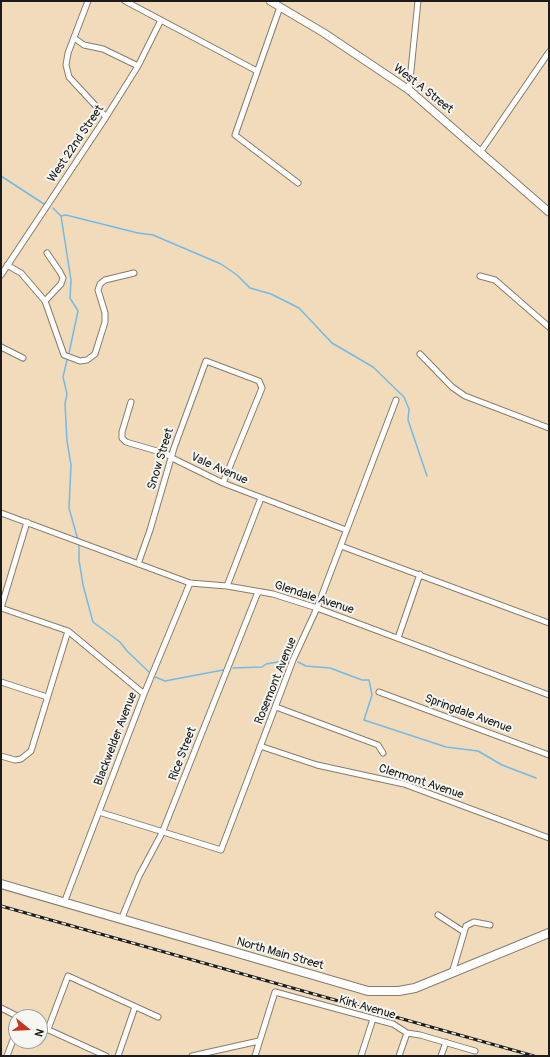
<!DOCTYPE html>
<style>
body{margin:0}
#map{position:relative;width:550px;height:1057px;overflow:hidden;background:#f1dbba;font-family:Pangolin,sans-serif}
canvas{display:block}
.frame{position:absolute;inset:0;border:2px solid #1c1c1c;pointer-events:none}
.north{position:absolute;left:8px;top:1009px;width:40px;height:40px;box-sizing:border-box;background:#f6f6f2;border:1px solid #9f9f9c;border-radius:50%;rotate:108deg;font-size:11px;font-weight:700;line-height:16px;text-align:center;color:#1c1c1c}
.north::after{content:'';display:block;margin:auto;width:14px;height:18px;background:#c8321e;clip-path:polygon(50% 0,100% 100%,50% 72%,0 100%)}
</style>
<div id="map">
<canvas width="550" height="1057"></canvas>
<div class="frame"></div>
<div class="north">N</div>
</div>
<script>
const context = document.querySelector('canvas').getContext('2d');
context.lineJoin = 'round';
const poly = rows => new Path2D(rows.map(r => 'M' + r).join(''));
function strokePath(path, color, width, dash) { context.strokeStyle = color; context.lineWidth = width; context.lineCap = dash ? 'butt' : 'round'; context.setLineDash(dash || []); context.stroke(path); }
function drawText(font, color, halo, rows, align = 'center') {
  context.font = font + ' Pangolin,sans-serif'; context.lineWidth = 4; context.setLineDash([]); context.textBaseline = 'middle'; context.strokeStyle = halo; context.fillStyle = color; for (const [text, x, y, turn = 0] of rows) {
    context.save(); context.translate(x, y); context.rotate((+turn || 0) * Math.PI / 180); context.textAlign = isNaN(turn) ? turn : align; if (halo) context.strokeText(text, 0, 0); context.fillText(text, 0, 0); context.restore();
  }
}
strokePath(poly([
 [1,176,44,204],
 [53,208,61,216,71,280,70,298,78,311,69,353],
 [61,216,66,215,138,233,153,235,221,264,237,275,250,288,271,294,299,308,332,343,373,367,404,397,409,409,408,420,427,476],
 [67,360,63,377,67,394,65,404,67,441,71,465,69,508,78,540],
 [79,545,79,560,83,585,93,622,120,642,127,651,149,672],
 [298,662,306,666,330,668,362,680,369,680,372,695,364,720,446,747,478,751,502,765,536,778],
 [233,668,262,667,266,664,289,660],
 [155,677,165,681,223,670]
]), '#70bbe9', 1.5);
const street = poly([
 [88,1,68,53,66,65,69,77,106,117],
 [125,1,257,71],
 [280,7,235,135,298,183],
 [74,38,84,45,103,49,138,66],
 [409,90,418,1],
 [481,151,549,52],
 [7,265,21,273,45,301,64,355,80,361,87,360,95,354,105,322,105,313,98,290,100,284,105,280,134,273],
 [1,275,106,117,138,66,161,20],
 [480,276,495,280,549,327],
 [45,301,61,284,63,278,60,272,47,253],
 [1,347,23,358],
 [420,354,452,387,465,396,549,428],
 [131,402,122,432,122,438,126,442,167,454,172,458,223,483,346,530],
 [1,513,190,583,227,586,273,594,317,608,549,695],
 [341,546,549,623],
 [138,564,150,530,174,448,206,361,259,381,262,388,223,483],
 [227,586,261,498],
 [1,608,68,631,144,694],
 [1,608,27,522],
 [398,638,420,574],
 [1,682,47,697],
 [379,692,549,755],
 [276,707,378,745,383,753],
 [260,746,317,765,404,784,549,838],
 [1,756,15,760,21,759,31,751,68,631],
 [99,812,221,850,293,660,317,608,396,400],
 [64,903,144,694,190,583],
 [438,915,464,932],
 [121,920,139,876,162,833,258,592],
 [452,973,466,926,474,922,490,925],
 [1,1008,19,1017],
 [40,1026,106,1056],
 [48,1029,68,976,158,1017],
 [7,1056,16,1032],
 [118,1056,135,1007],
 [192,1056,259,1041],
 [255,1056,275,992,393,1024,407,1033,420,1035,475,1051],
 [361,1056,373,1019],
 [399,1056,407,1033],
 [441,1056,446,1042]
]);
const secondary = poly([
 [270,1,324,33,409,90,549,212]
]);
const primary = poly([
 [1,884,368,991,399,991,415,988,549,933]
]);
strokePath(street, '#867c6b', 7);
strokePath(secondary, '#867c6b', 9);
strokePath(primary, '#867c6b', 10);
strokePath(street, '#fff', 5);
strokePath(secondary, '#fff', 7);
strokePath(primary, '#fff', 8);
const rail = poly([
 [1,906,534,1056]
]);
strokePath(rail, '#1c1c1c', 3);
strokePath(rail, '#f6f6f2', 1.5, [4.5]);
drawText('12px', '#1c1c1c', '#f6f6f2', [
 ["West A Street",423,89,38],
 ["West 22nd Street",76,144,-56],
 ["Snow Street",161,459,-73],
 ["Vale Avenue",219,469,24],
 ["Glendale Avenue",314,598,18],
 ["Rosemont Avenue",276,681,-68],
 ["Springdale Avenue",468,714,20],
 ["Blackwelder Avenue",116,739,-69],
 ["Rice Street",183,754,-69],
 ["Clermont Avenue",421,782,18],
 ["North Main Street",280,954,16],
 ["Kirk Avenue",367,1008,16]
]);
</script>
